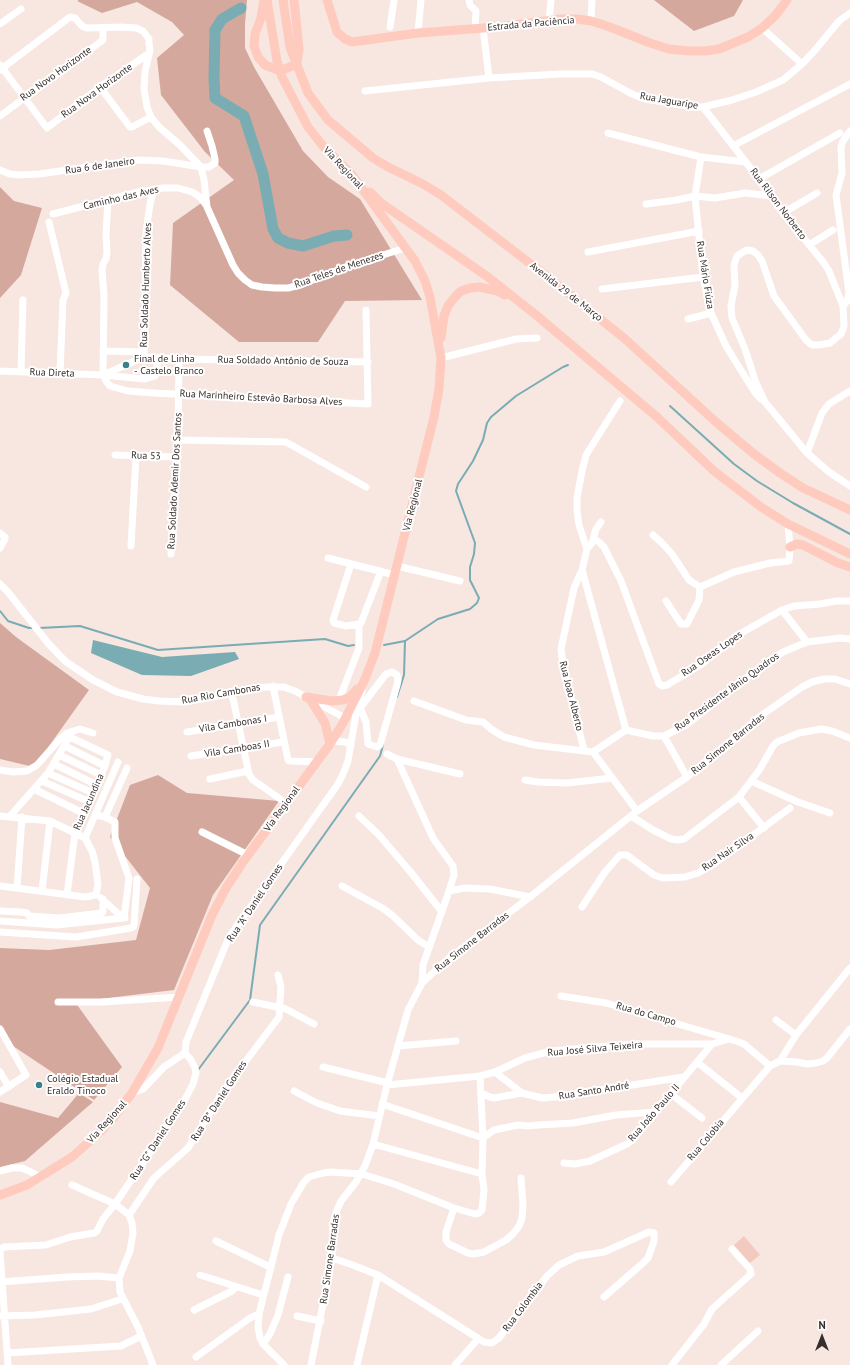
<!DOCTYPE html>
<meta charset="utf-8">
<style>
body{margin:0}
#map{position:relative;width:850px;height:1365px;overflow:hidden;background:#f8e6e1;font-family:"PT Sans",sans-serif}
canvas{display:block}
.north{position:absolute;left:802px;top:1317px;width:40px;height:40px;-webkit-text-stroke:3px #fff;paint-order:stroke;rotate:0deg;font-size:11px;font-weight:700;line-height:16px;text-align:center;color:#352e2c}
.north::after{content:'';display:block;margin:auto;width:14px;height:18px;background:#352e2c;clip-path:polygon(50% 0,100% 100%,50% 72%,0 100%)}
</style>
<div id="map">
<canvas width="850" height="1365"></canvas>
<div class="north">N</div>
</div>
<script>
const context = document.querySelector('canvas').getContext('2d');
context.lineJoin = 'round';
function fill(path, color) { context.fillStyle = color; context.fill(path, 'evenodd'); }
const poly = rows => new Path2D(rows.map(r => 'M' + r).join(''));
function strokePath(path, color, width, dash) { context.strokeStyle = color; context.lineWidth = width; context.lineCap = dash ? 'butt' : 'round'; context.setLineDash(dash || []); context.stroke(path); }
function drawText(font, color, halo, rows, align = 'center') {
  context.font = font + ' "PT Sans",sans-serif'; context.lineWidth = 4; context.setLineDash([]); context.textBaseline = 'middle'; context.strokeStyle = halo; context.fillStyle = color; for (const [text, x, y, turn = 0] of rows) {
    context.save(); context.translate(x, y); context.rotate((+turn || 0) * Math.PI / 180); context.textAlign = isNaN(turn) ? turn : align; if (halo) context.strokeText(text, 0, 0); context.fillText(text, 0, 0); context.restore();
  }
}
fill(poly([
 [744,1236,760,1255,750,1263,734,1245]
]), '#f3cac0');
fill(poly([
 [79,0,247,0,245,24,245,48,254,67,303,151,328,177,360,199,422,300,345,301,318,342,239,342,170,285,173,223,234,180,205,152,161,95,157,58,184,35,172,22,137,2,102,13,77,1],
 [654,0,743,0,734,16,694,31],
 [0,187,14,201,42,208,21,275,0,298],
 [0,623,16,637,89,690,34,767,0,759],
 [158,775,187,793,279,801,213,895,174,990,75,1002,122,1067,94,1100,10,1044,0,1032,0,948,49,950,136,940,150,888,110,837,130,785],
 [79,1093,93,1102,25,1161,0,1167,0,1102,58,1118]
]), '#d4a89d');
fill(poly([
 [93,640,162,657,235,652,239,659,191,676,142,675,91,653]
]), '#79acb3');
strokePath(poly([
 [670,406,734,464,757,481,793,503,850,534],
 [0,611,8,621,29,628,33,628],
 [39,628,80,626,158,650,325,639,348,646,354,645],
 [384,645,405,641,438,619,470,609,477,603,479,598,470,580,470,567,474,554,475,543,456,491,458,484,473,461,483,440,487,423,491,417,516,396,563,367,568,365],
 [397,697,404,675,405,641],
 [198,1070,250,1000,260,925,380,756,383,745]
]), '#79acb3', 2);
strokePath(poly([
 [241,8,222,19,215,30,214,79,215,98,244,116,263,174,273,229,278,238,288,243,303,246,334,236,347,235]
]), '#79acb3', 11);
strokePath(poly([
 [469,0,470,5,476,11,475,29],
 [549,21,551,0],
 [591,21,592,0],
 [0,24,21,9],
 [390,27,394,0],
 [483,28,489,78],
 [762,28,802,64],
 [418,33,421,0],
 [0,65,47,128,100,87,148,54],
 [0,70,70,17,75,18,82,26,87,28,121,27,136,28,143,31,149,39,149,44,150,50,145,72,144,89,147,107,151,117,159,127,180,145,201,167,204,180,207,207,233,265,238,273,245,280,252,285,262,287,275,288,288,288,300,285,348,266,405,248],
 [100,87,130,127,132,127,151,117],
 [365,91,489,78,560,74,592,74,601,77,632,94,645,99,693,107,703,107,732,100,756,92,783,80,802,64,816,49,839,21,850,13],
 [703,107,759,179,783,213,824,263,829,271,843,306],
 [0,116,103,40,103,28],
 [608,133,701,157,745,162],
 [733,146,850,84],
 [701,157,695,196,703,277,711,313,726,346,744,375,756,394,761,399],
 [0,170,10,174,19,175,39,174,139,160,163,161,201,167,209,167,215,163,215,159,212,146,207,131],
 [759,179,840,133],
 [108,199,106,234,107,252,106,259,103,264,102,270,104,296,103,375,106,381,110,386,128,391,154,393,368,404,366,310],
 [646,204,677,200,695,196,715,198,745,193,772,196],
 [783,213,817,193],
 [53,214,138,192,163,188,178,188,192,192,200,197,206,205],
 [49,222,66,293,63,300,60,373],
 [809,245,833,230],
 [588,252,699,231],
 [602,289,703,277],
 [688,319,711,313],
 [103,351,144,352],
 [144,357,146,232,150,204,154,189],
 [441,358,516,339,537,338],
 [0,371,103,375,145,379,155,376,156,374,157,369,157,362,151,358],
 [21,372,23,300],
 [103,375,144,357,179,359,368,362],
 [850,391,829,404,825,409,822,413,807,453,829,472,850,486],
 [178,440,286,442,366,487],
 [807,453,765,402,756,383,745,349,732,318,731,306,735,285,734,265,737,256,743,252,747,250,753,251,758,255,762,261,774,296,806,340,812,345,819,345,830,343,841,334,844,326,843,306,847,301,849,293,836,195,842,173,841,148,842,143,850,131],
 [115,455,178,457],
 [0,533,5,537,5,539,0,548],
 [653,535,661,542,672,554,689,580,700,587],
 [594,539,599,542,604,547,621,581,659,684,662,686,667,685,702,664,736,636,782,610,794,606,820,604,836,601,850,601],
 [131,546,136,456],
 [587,549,579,525,577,511,577,498,582,471,586,455,620,401],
 [171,554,178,440,179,359],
 [328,558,395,575],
 [351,564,333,620,334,623,346,626,359,624,361,623,381,571],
 [397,566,460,581],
 [582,570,626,730,653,736,664,736,686,725,746,678,783,652,807,642,840,638,850,639],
 [0,584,8,592,48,643,65,661,93,680,117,692,143,699,159,701,185,702,266,687,284,687,295,691,345,718],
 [700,587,734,572,770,563,789,561,790,547,788,524],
 [666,601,681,624,687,624,699,600,700,587],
 [782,610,807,642],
 [273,686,288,760,290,761,317,762],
 [232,694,249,774,253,780,286,803],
 [339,700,359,648,359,624],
 [414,701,466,720,483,722,491,729,504,737,534,745,593,752,626,730],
 [358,708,360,708,386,674,392,672,397,675,398,680,397,685,380,745,377,747,368,744,366,722,360,708],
 [187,732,279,717],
 [664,736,687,777],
 [332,741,345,742,351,745],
 [65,746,105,766],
 [584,750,563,666,561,649,574,588,582,570,587,549,592,543,596,529,601,522],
 [593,752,637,811],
 [387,754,397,759,460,774],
 [59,755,101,775],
 [191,756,283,742],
 [397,759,433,838,453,866,454,875,449,891],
 [54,764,97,785],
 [0,770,13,772,27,771,37,765,61,738,67,733,80,729,93,733],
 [48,773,93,793],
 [210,779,248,771],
 [525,780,538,782,567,783,612,778],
 [42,781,90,802],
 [751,781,798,802,830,813],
 [34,789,85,814],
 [739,797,764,828],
 [96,815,105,817,115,822,115,838,129,878,124,918],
 [0,816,50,821,85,838,92,851,95,862,98,884,96,895],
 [10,816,48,773,68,739,72,738,108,755,105,766,87,809,75,833,67,895],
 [359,816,379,835,413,875,442,912],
 [631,816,653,830,671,839,677,840,684,839,739,797,760,769,773,746,777,742,799,733,821,729,832,731,850,738],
 [105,817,127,768],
 [202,832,248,855],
 [85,838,118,762],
 [0,886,85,897,96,895],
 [342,886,384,909,393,916,418,940,429,947],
 [17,888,22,817],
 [42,891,50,821],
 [101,898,123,918,125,918],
 [582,907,605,872,620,855,627,855,654,875,663,878,685,877,698,873,711,866,790,808],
 [0,911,20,912,27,913,29,916,59,918,102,913,103,912,103,899],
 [0,921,57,925,123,918],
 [0,932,76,937,131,928,134,926,137,879],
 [422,983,423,965,449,891,465,888,490,889,530,897],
 [561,996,606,1003,736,1041,744,1044,770,1066],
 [58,1002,102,1002,179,997],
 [253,1002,286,1009,314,1024],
 [776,1020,796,1035],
 [0,1029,26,1075,0,1092],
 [398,1046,456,1041],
 [780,1061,797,1062,807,1064,816,1063,823,1061,827,1058,850,1029],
 [697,1062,742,1098],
 [323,1067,388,1083],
 [0,1072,9,1087],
 [495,1072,522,1093],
 [387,1085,480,1076,495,1072,525,1058,551,1051,631,1044,712,1044],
 [294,1091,317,1103,340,1111,379,1116],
 [132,1093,143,1089,164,1067,185,1053,186,1042,229,937,338,784,343,774,348,761,357,708,362,691],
 [481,1093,490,1097,494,1098,522,1093,542,1098,554,1097,684,1077],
 [671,1094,702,1118],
 [382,1104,483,1138],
 [483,1138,494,1130,518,1125,528,1126,538,1125,573,1123,616,1115,655,1112],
 [373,1144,482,1174],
 [564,1163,575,1164,590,1161,627,1144,634,1138,712,1044,729,1039],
 [0,1171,12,1168,22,1168,31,1172,40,1177],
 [671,1182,770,1066,780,1061,796,1035,850,968],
 [72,1185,115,1204,129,1215,132,1223,133,1233,130,1251,119,1278,120,1292,138,1327,153,1365],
 [454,1208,446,1232,446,1240,449,1244,468,1253,473,1254,484,1252,506,1240,513,1234,519,1226,522,1218,523,1205,521,1178],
 [129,1215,154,1178,188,1148,224,1090,279,1017,281,987,278,975],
 [216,1241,270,1267],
 [0,1250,4,1247,46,1245,70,1237,94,1233,97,1231,103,1219,115,1204,182,1105,193,1084,196,1073,195,1068,191,1060,185,1053],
 [0,1252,8,1365],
 [332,1258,350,1264,378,1275,484,1342,492,1343,499,1338,547,1276,559,1265,578,1256,604,1252,649,1232,654,1233,654,1241,648,1258,643,1263,604,1297],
 [200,1275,263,1295],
 [0,1282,67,1277,98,1276,119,1278],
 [194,1310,232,1291,236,1287],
 [0,1316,35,1315,91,1309,122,1299],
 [297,1316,321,1321],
 [263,1344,270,1334,278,1315,288,1277],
 [7,1353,121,1346,141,1336],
 [196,1357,250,1318,259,1314],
 [284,1365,263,1344,260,1338,258,1327,259,1314,279,1235,291,1204,304,1182,309,1177,323,1173,331,1172,362,1174,394,1184,454,1208,475,1214,479,1213,482,1210,484,1190,482,1174,483,1138,480,1076],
 [311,1365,332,1258,333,1223,335,1215,341,1201,356,1182,365,1166,373,1144,387,1085,408,1010,422,983,449,958,530,897,637,811,687,777,762,715,802,687,812,682,824,679,835,679,850,684],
 [357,1365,378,1275],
 [455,1365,478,1339],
 [672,1365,704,1324,712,1309,751,1274,750,1269,732,1249],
 [721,1365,758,1331]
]), '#fff', 7);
strokePath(poly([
 [264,0,261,18,255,34,254,46,258,57,265,65,280,71,297,64],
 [283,0,290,47,308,93,328,120,373,158,388,167,423,184,441,195,545,275,624,338,717,423,754,454,780,473,803,488,850,510],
 [294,0,299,49,297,62],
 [327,0,337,32,345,39,352,42,418,33,497,27,561,19,577,19,591,21,610,27,650,43,669,49,689,51,706,51,719,49,748,37,762,28,775,16,787,0],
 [370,192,381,203,488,277,536,315,657,417,714,471,761,507,788,524,850,554],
 [441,338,444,316,448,306,454,298,461,291,470,288,479,287,498,291,505,295],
 [790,547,797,544,803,545,838,563,850,567],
 [306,697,332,701,343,700,350,697,357,689],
 [310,699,325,723,330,744],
 [0,1195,27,1185,72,1157,101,1131,114,1117,132,1093,158,1048,212,915,226,888,243,862,330,744,343,723,365,679,375,653,434,417,439,389,441,358,430,297,425,281,415,261,369,198,352,175,323,146,308,127,282,77,277,61,267,0]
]), '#fecbbe', 9);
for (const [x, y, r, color] of [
 [126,365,4,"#39818a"],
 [39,1085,4,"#39818a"]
]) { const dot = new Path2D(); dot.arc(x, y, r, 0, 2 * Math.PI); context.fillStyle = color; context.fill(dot); strokePath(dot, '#fff', 1.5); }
drawText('10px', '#352e2c', '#fff', [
 ["Estrada da Paciência",531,24,-5],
 ["Rua Novo Horizonte",56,74,-36],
 ["Rua Nova Horizonte",97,91,-36],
 ["Rua Jaguaripe",669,101,10],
 ["Rua 6 de Janeiro",100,166,-8],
 ["Via Regional",343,168,47],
 ["Caminho das Aves",121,198,-13],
 ["Rua Rilson Norberto",778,204,53],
 ["Rua Teles de Menezes",339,270,-19],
 ["Rua Mário Fiúza",705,275,81],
 ["Rua Soldado Humberto Alves",146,285,-88],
 ["Avenida 29 de Março",566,292,38],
 ["Rua Soldado Antônio de Souza",283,361,1],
 ["Rua Direta",52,373,2],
 ["Rua Marinheiro Estevão Barbosa Alves",261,398,3],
 ["Rua 53",146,456,2],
 ["Rua Soldado Ademir Dos Santos",175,481,-87],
 ["Via Regional",413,505,-76],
 ["Rua Oseas Lopes",712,654,-35],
 ["Rua Presidente Jânio Quadros",727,692,-36],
 ["Rua Rio Cambonas",221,694,-10],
 ["Rua Joao Alberto",571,696,76],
 ["Vila Cambonas I",233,724,-9],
 ["Rua Simone Barradas",728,744,-39],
 ["Vila Camboas II",237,749,-9],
 ["Rua Jacundina",89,802,-66],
 ["Via Regional",282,809,-54],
 ["Rua Nair Silva",728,852,-34],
 ["Rua \"A\" Daniel Gomes",255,903,-56],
 ["Rua Simone Barradas",472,942,-38],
 ["Rua do Campo",646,1014,16],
 ["Rua José Silva Teixeira",595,1049,-5],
 ["Rua Santo André",594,1091,-9],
 ["Rua \"B\" Daniel Gomes",219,1101,-57],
 ["Rua João Paulo II",654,1113,-49],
 ["Via Regional",107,1122,-48],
 ["Rua \"G\" Daniel Gomes",158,1140,-57],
 ["Rua Colobia",706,1140,-50],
 ["Rua Simone Barradas",330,1259,-82],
 ["Rua Colombia",523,1307,-53]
]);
drawText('10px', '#352e2c', '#fff', [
 ["Final de Linha",134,359],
 ["- Castelo Branco",134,371],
 ["Colégio Estadual",47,1079],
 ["Eraldo Tinoco",47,1091]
], 'left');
</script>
